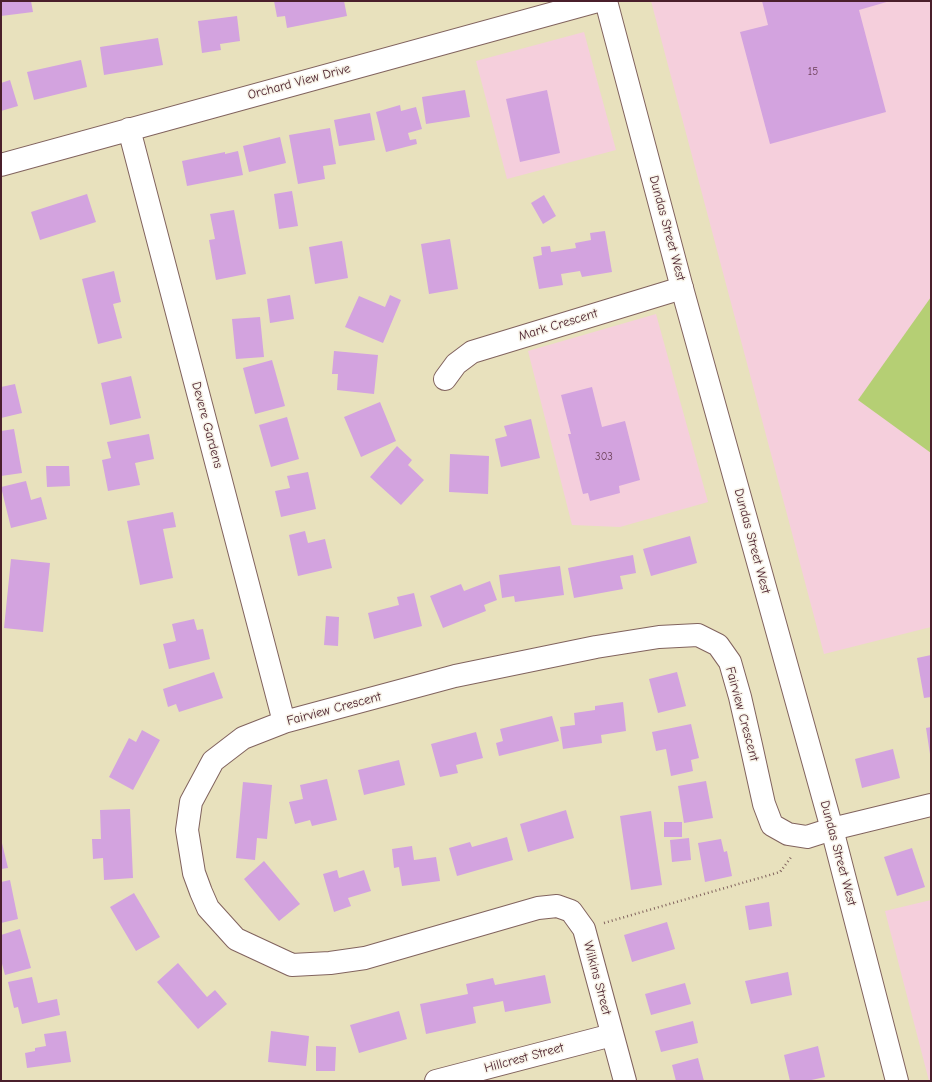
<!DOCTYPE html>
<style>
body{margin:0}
#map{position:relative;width:932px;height:1082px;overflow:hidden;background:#e8e1bd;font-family:"Comic Neue",sans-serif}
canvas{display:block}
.frame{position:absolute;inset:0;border:2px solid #4a1f2b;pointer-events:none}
</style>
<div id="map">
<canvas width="932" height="1082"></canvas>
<div class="frame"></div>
</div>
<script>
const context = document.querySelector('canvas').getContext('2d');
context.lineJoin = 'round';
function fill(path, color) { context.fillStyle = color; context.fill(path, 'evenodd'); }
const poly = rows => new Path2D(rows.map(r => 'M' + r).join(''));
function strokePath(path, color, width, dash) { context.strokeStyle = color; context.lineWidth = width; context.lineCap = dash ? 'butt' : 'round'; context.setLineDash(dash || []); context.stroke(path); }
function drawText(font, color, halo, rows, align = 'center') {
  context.font = font + ' "Comic Neue",sans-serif'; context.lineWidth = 3; context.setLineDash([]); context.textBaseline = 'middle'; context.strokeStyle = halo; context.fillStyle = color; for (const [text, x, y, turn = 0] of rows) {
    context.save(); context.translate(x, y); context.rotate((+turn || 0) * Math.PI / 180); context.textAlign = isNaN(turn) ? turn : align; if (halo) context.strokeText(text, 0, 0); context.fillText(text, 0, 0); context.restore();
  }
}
fill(poly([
 [651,1,931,1,931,627,824,654],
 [584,32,616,150,507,179,476,61],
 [656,314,708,502,620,527,572,525,528,351],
 [931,900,931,1081,929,1081,885,911]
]), '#f5cfdc');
fill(poly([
 [931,297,931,453,858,400]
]), '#b5cf74');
fill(poly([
 [1,1,31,1,33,12,1,16],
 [274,1,344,1,347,16,287,28,285,16,277,17],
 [762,1,890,1,859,10,886,112,770,144,740,32,768,25],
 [237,16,240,41,220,44,221,50,202,53,198,21],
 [158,38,163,65,104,75,100,47],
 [81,60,87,87,34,100,27,72],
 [10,80,18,106,1,111,1,83],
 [465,90,470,117,426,124,422,97],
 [547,90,560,153,520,162,506,99],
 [400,105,401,111,416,107,422,129,408,133,410,140,416,139,417,144,386,152,376,112],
 [370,113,375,140,339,146,334,120],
 [330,128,336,164,323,166,325,179,298,184,289,135],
 [280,137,286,163,249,172,243,146],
 [238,151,243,175,187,186,182,161,225,152,225,154],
 [292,191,298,226,279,229,274,194],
 [87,194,96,222,40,240,31,212],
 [544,195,556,216,543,224,531,203],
 [234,210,246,274,216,280,209,240,215,239,210,214],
 [605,231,612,272,582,277,580,271,561,274,563,285,539,289,533,257,542,255,541,247,550,246,551,252,576,248,575,243,591,240,590,233],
 [450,239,458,289,429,294,421,244],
 [342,241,348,278,315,284,309,247],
 [114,271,121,302,113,304,122,338,98,344,82,279],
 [290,295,294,319,270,323,267,299],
 [390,295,401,300,383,343,345,327,359,296,385,307],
 [260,317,264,357,236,359,232,319],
 [334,351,378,355,374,394,337,390,338,374,332,374],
 [272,360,285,406,255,414,243,368],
 [131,376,141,418,110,425,101,383],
 [15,384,22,413,1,418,1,387],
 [592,387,602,427,625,421,640,480,619,486,620,493,590,501,588,493,583,494,568,434,571,434,561,395],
 [380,402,396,441,361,457,344,417],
 [287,417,299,459,271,467,259,425],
 [531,419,540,458,501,467,495,439,507,436,504,426],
 [14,429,22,473,1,476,1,431],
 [149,434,154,459,135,463,140,485,108,491,102,460,111,458,107,442],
 [397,446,412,460,408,465,424,480,401,505,370,477],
 [450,454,489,456,488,494,449,492],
 [46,466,69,466,70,486,47,487],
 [308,472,316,509,281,517,275,491,290,488,287,476],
 [26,481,31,500,41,497,47,519,11,528,1,487],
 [173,512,176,527,163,529,173,578,140,585,127,521],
 [305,531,308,543,325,539,332,568,298,576,289,535],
 [690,536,697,563,651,576,643,549],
 [633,555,636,573,620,576,623,589,574,598,568,568],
 [11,559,50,563,43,632,4,628],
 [560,566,564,595,515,602,514,596,502,598,499,575],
 [490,581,497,600,484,605,486,611,443,628,430,596,461,584,464,591],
 [414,593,422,626,374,639,368,613,399,605,397,597],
 [326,616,339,617,338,646,324,645],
 [194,619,197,630,203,629,210,659,169,669,163,644,176,641,172,624],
 [931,655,931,697,924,698,917,658],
 [214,672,223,698,179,712,176,704,168,707,163,689],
 [677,672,686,706,658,713,649,679],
 [623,702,626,731,601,735,602,743,563,749,560,727,575,725,574,713,595,710,595,706],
 [552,716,559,741,499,756,496,743,503,741,500,729],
 [691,724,699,758,691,760,693,771,671,776,666,749,656,751,652,732],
 [931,727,931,754,930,754,926,728],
 [142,730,160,740,133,790,109,777,129,738,136,742],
 [476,732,483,758,456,765,458,773,440,777,431,744],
 [893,749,900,778,862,788,855,759],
 [399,760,405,785,364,795,358,770],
 [327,779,337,820,312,826,310,820,295,824,289,802,303,799,300,785],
 [706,781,713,818,684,823,678,786],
 [243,782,272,785,267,839,257,838,255,860,236,858],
 [130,809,133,878,104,880,103,858,93,859,92,839,101,839,100,810],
 [566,810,574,838,528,852,520,824],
 [651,811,662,885,631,890,620,816],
 [664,822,682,822,682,837,664,837],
 [507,837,513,860,457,876,449,848,470,842,472,847],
 [689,838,691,860,672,862,670,840],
 [1,839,8,868,1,869],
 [721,839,724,852,727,851,732,876,705,882,698,843],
 [412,846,414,860,436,857,440,881,402,886,399,867,394,868,392,849],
 [912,848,925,887,897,896,884,857],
 [264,861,300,904,279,921,244,879],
 [337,870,339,878,364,870,371,891,348,898,351,906,334,912,323,874],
 [10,880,18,919,1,923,1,882],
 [134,893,160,937,136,951,110,907],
 [769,902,772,926,749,930,745,906],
 [667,922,675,949,632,962,624,935],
 [20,929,31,968,5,975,1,960,1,935],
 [178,963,207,997,215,990,227,1004,198,1029,157,982],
 [788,972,792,995,751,1004,745,981],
 [545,975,551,1003,505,1012,503,1001,473,1007,476,1023,426,1034,420,1004,468,994,466,984,493,978,495,985],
 [32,977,38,1003,57,999,60,1015,22,1024,18,1007,14,1008,8,982],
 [685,983,691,1004,651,1015,645,994],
 [399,1011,407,1039,359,1053,350,1025],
 [693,1021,698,1043,661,1052,655,1031],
 [66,1031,71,1062,27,1068,25,1053,35,1051,35,1048,46,1046,44,1034],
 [271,1031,309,1036,306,1066,268,1062],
 [316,1046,336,1047,335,1071,316,1071],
 [818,1046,825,1077,807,1081,790,1081,784,1055],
 [698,1058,704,1081,676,1081,672,1065]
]), '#d3a3df');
const minor = poly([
 [129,129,284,722],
 [1,165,598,1],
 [445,379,456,364,472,352,682,288],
 [436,1081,612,1035],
 [625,1081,584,929,571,911,557,906,538,908,365,958,330,963,292,965,236,939,208,908,201,892,194,873,187,830,191,802,213,761,243,738,284,722,455,676,596,647,659,637,698,635,718,645,730,662,740,697,751,745,764,804,772,825,788,834,807,837,832,829,931,805]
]);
const major = poly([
 [606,1,682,288,832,829,897,1081]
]);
strokePath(minor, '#81635e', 24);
strokePath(major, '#81635e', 24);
strokePath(poly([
 [604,923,780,872,792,856]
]), '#81635e', 2.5, [1, 3]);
strokePath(minor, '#fff', 22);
strokePath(major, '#fff', 22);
drawText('11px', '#6c4058', null, [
 ["15",813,72],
 ["303",604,457]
]);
drawText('13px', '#4a1f2b', '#f7f3e8', [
 ["Orchard View Drive",299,82,-15],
 ["Dundas Street West",667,228,75],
 ["Mark Crescent",558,325,-17],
 ["Devere Gardens",207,425,75],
 ["Dundas Street West",752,541,75],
 ["Fairview Crescent",334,709,-15],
 ["Fairview Crescent",742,714,75],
 ["Dundas Street West",838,853,75],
 ["Wilkins Street",597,978,75],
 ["Hillcrest Street",524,1058,-15]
]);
</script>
